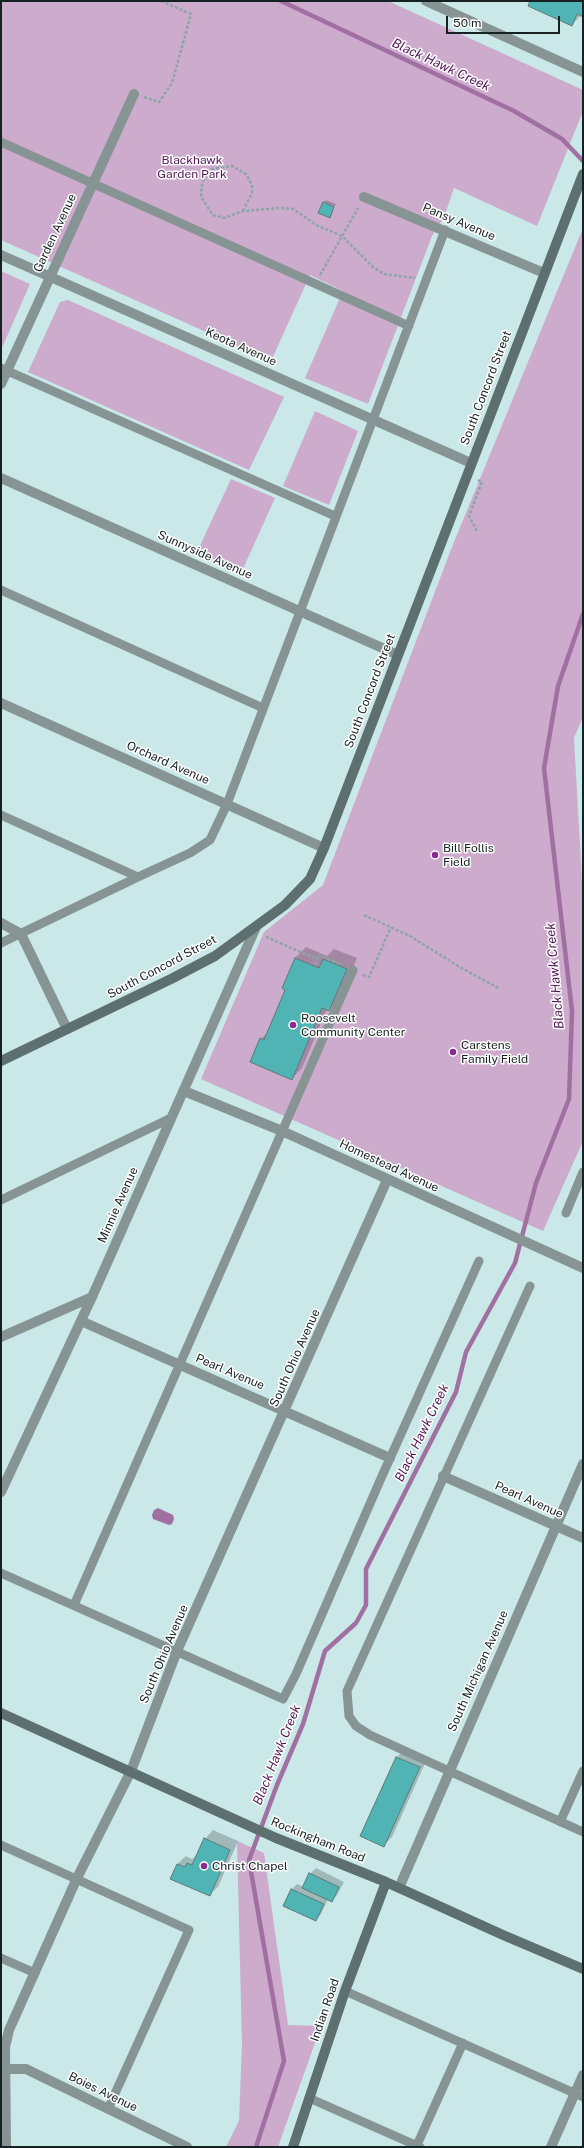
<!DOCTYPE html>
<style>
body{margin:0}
#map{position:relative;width:584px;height:2148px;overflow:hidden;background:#c9e8e7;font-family:"Public Sans",sans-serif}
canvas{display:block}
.frame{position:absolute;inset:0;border:2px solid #162121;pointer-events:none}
.scale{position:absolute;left:446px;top:16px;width:114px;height:18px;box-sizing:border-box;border:2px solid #162121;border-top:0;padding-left:5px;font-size:12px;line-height:14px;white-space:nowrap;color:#162121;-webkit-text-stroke:3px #fff;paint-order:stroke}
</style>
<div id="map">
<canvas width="584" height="2148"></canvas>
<div class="frame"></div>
<div class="scale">50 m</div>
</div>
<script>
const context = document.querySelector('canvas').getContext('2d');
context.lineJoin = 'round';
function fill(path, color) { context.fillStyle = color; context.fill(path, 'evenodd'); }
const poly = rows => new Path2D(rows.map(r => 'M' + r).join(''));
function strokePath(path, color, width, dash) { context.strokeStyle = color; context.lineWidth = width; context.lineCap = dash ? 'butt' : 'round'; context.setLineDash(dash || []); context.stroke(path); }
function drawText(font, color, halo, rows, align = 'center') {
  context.font = font + ' "Public Sans",sans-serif'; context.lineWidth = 3; context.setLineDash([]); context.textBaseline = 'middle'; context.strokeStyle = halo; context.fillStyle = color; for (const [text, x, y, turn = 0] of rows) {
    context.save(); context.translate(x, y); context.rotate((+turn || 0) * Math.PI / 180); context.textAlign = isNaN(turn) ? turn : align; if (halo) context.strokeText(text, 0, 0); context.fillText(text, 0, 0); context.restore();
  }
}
fill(poly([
 [1,1,388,1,583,90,583,111,537,226,454,188,444,217,432,236,368,404,305,378,343,291,310,275,271,361,1,240],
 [583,228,583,717,574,738,583,900,583,1141,543,1231,201,1079,264,932,323,885,452,547],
 [1,271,30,284,1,350],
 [68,300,284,397,249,470,28,372,60,302],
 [315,411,358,431,329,505,283,486],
 [231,479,275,498,242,571,197,552],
 [237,1841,264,1853,288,2025,321,2026,278,2147,226,2147,239,2121,242,2044]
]), '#ccabcd');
fill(poly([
 [158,1508,173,1515,174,1519,172,1524,169,1525,153,1519,152,1515,154,1510]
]), '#a170a2');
fill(poly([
 [531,1,583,1,583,16,581,15,572,25],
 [326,200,336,204,329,216,323,203],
 [306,947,327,956,334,949,357,958,340,999,329,1010,327,1009,302,1068,291,1079,261,1039,269,1031,286,989,283,988,295,958],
 [405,1749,427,1759,392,1837,384,1845,397,1757],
 [213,1830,238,1841,218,1887,209,1895,177,1864,186,1856,192,1859,197,1855,205,1839],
 [316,1868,344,1882,337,1895,332,1901,328,1899,321,1914,316,1920,284,1905,292,1889,297,1884,304,1887,310,1874]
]), '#0003');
strokePath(poly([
 [281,1,514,111,562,139,583,161],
 [256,2147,284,2061,249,1860,277,1785,303,1724,325,1651,356,1623,366,1605,366,1569,456,1392,466,1352,515,1263,536,1183,569,1099,572,1011,544,768,558,686,583,614]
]), '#a170a2', 4.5);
const building = poly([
 [530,1,583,1,583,17,577,14,572,26,528,6,530,1],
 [323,202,334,207,330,218,318,213,323,202],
 [295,958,319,968,323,959,347,969,329,1011,322,1008,292,1080,250,1062,260,1038,264,1040,285,990,282,988,295,958],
 [396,1757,420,1767,384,1847,360,1836,396,1757],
 [204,1838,230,1850,210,1896,170,1879,177,1864,185,1867,187,1863,192,1865,204,1838],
 [309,1873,339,1887,332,1902,302,1888,309,1873],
 [291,1889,324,1904,316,1921,283,1906,291,1889]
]);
fill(building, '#50b4b4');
strokePath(building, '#5d7a79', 1);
strokePath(poly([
 [144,97,159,102,172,83,191,14,161,1],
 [243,211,252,193,252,185,246,174,232,166,212,169,205,176,202,184,201,197,213,215,224,218,243,211,280,208,293,209,318,226,342,236,373,267,384,274,415,278],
 [320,275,358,208],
 [477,531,469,516,482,482,478,480],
 [364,915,410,936,458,966,500,989],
 [266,937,317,959],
 [315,965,319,955,342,965],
 [363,975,369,977,391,927]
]), '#8da5a4', 2.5, [3, 2]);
strokePath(poly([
 [1,142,409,326],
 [1,368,335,516],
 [1,590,263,708],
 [1,815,138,877,190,853,210,840,227,804,445,230],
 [1,943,138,877],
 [1,1200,171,1118],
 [566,1213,583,1172],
 [530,1286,347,1691,349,1716,356,1726,370,1735,583,1832],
 [1,1573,283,1699,296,1674,382,1476,479,1261],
 [74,1605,353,970],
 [560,1822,583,1771],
 [1,1845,189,1930,108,2109],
 [1,1958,35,1973],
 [345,1991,583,2097],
 [309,2098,420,2147],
 [417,2145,463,2043]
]), '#879494', 9);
strokePath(poly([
 [426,1,583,72],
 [364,197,544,273],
 [1,255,471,463],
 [1,384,134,94],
 [1,478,398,655],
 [1,703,324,848],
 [1,923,21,934,67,1029],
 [184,1091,282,1131,583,1268],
 [81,1321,390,1458],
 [1,1337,92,1297],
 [443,1476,583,1538],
 [1,1492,92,1297,256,927],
 [399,1888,583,1464],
 [5,2069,26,2069,187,2147],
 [6,2147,5,2047,9,2030,77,1878,131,1771,177,1651,387,1180],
 [551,2147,583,2075]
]), '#879494', 10);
strokePath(poly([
 [1,1061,171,979,215,956,285,905,310,879,324,848,583,174],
 [1,1713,276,1838,386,1882,503,1935,583,1969],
 [293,2147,345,1991,386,1882]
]), '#5d6f6f', 10);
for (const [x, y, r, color] of [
 [435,855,4,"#8c2a93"],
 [293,1025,4,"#8c2a93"],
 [453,1052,4,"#8c2a93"],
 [204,1866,4,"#8c2a93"]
]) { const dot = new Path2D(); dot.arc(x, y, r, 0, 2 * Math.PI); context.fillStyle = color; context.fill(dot); strokePath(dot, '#fff', 1.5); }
drawText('12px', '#521556', '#fff', [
 ["Blackhawk",192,160],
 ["Garden Park",192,174]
]);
drawText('12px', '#162121', '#fff', [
 ["Pansy Avenue",459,222,23],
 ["Garden Avenue",55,233,-65],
 ["Keota Avenue",241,347,24],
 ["South Concord Street",486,388,-69],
 ["Sunnyside Avenue",205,555,24],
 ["South Concord Street",370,691,-69],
 ["Orchard Avenue",168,763,24],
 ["South Concord Street",162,967,-28],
 ["Homestead Avenue",389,1166,25],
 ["Minnie Avenue",118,1205,-66],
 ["South Ohio Avenue",295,1358,-66],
 ["Pearl Avenue",230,1372,23],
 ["Pearl Avenue",529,1500,24],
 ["South Ohio Avenue",164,1654,-67],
 ["South Michigan Avenue",478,1671,-66],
 ["Rockingham Road",318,1840,22],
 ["Indian Road",325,2010,-71],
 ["Boies Avenue",103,2092,26]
]);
drawText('12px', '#162121', '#fff', [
 ["Bill Follis",443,848],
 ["Field",443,862],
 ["Roosevelt",301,1018],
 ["Community Center",301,1032],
 ["Carstens",461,1045],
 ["Family Field",461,1059],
 ["Christ Chapel",212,1866]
], 'left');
drawText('italic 13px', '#551859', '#fff', [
 ["Black Hawk Creek",441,65,25],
 ["Black Hawk Creek",555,976,-95],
 ["Black Hawk Creek",422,1433,-64],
 ["Black Hawk Creek",277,1755,-68]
]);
</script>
